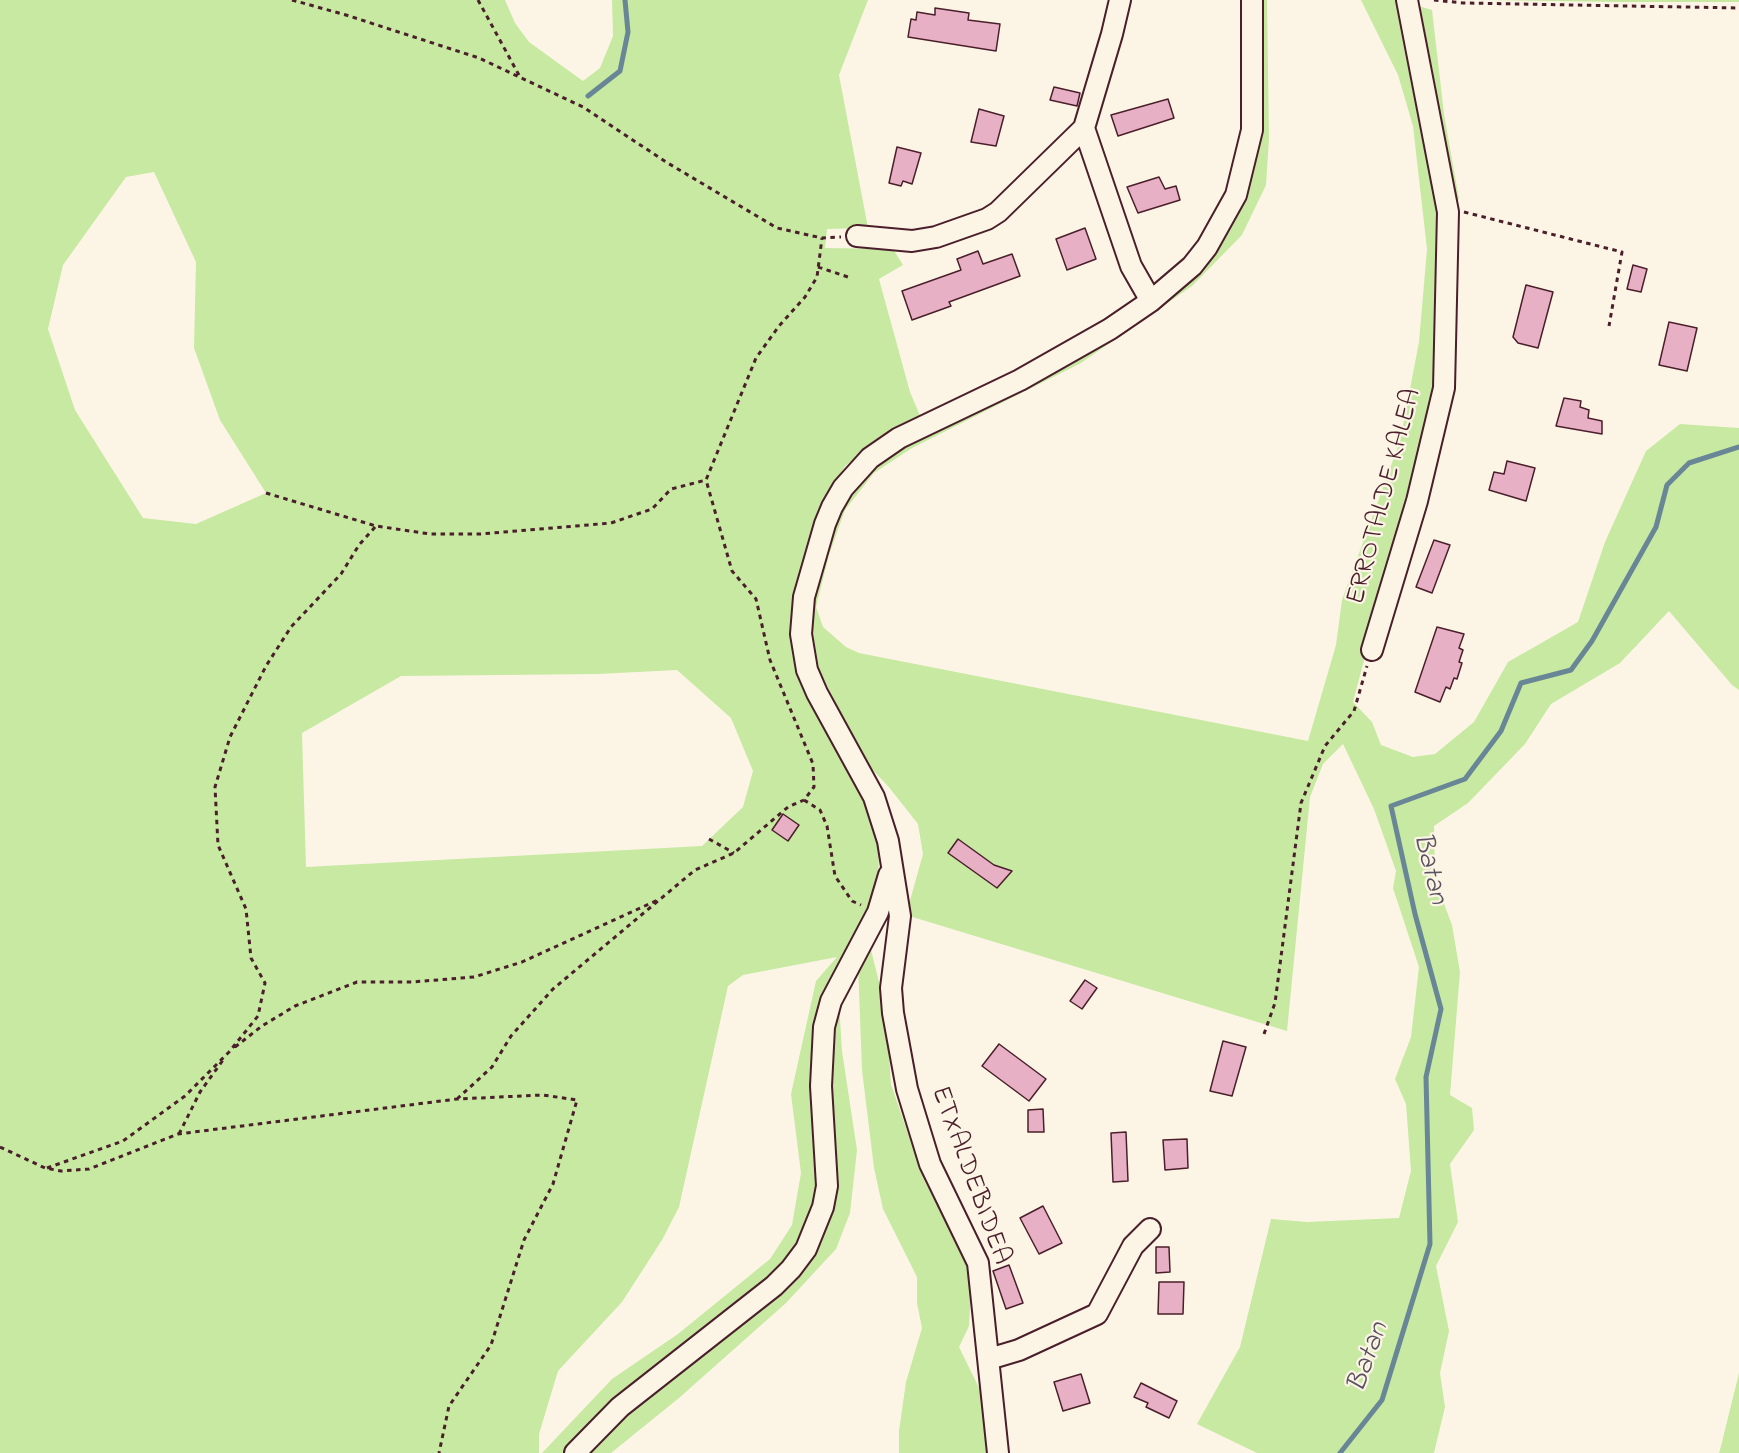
<!DOCTYPE html>
<style>
body{margin:0}
canvas{display:block;background:#fcf5e5}
</style>
<canvas width="1739" height="1453"></canvas>
<script>
const context = document.querySelector('canvas').getContext('2d');
context.lineJoin = 'round';
function fill(path, color) { context.fillStyle = color; context.fill(path, 'evenodd'); }
const poly = rows => new Path2D(rows.map(r => 'M' + r).join(''));
function strokePath(path, color, width, dash) { context.strokeStyle = color; context.lineWidth = width; context.lineCap = dash ? 'butt' : 'round'; context.setLineDash(dash || []); context.stroke(path); }
function drawText(font, color, halo, rows, align = 'center') {
  context.font = font + ' "Indie Flower",sans-serif'; context.lineWidth = 4.5; context.setLineDash([]); context.textBaseline = 'middle'; context.strokeStyle = halo; context.fillStyle = color; for (const [text, x, y, turn = 0] of rows) {
    context.save(); context.translate(x, y); context.rotate((+turn || 0) * Math.PI / 180); context.textAlign = isNaN(turn) ? turn : align; if (halo) context.strokeText(text, 0, 0); context.fillText(text, 0, 0); context.restore();
  }
}
fill(poly([
 [0,0,505,0,515,23,529,42,583,81,600,68,613,36,612,0,868,0,839,75,868,228,827,229,825,248,893,249,903,265,879,279,910,392,921,418,875,443,845,466,822,505,800,569,793,633,794,657,866,802,879,848,878,885,867,916,835,973,818,1014,817,1198,801,1240,783,1265,753,1292,615,1398,573,1438,563,1453,542,1453,612,1379,678,1334,770,1259,792,1225,801,1173,791,1094,816,981,837,957,743,975,728,986,679,1207,662,1240,622,1302,558,1371,539,1434,539,1453,0,1453],
 [154,172,196,262,194,348,220,420,266,493,196,524,143,518,75,410,48,329,63,265,126,177],
 [677,670,731,718,753,771,743,807,702,846,306,867,302,733,401,676,598,674],
 [1259,0,1267,0,1269,138,1266,185,1242,235,1192,286,1081,363,912,448,874,473,845,510,829,555,816,607,823,627,846,647,859,653,1308,741,1336,645,1342,600,1400,441,1419,342,1427,249,1413,126,1398,75,1361,0,1399,0,1441,209,1436,387,1353,702,1372,722,1381,745,1413,757,1435,754,1474,722,1508,662,1578,622,1605,542,1646,451,1680,424,1739,428,1739,690,1732,685,1669,611,1620,663,1551,704,1525,744,1468,803,1434,826,1435,880,1452,925,1460,972,1450,1095,1472,1108,1474,1130,1450,1164,1458,1222,1436,1266,1449,1331,1440,1373,1445,1407,1434,1453,1257,1453,1197,1424,1240,1347,1271,1219,1307,1222,1399,1218,1411,1171,1406,1104,1395,1079,1411,1037,1419,967,1393,888,1396,871,1374,809,1343,744,1323,764,1310,797,1287,1031,906,915,923,854,918,824,888,786,865,762,813,657,807,627,814,578,841,504,867,470,896,447,1208,259,1238,214,1255,156],
 [1488,0,1739,0,1739,2,1623,2],
 [1415,5,1432,10,1444,114,1459,199,1453,202],
 [870,946,886,1010,891,1084,923,1178,972,1270,969,1326,959,1347,985,1400,987,1453,899,1453,899,1431,906,1382,922,1328,917,1303,917,1277,883,1209,874,1168,862,1070,858,963],
 [839,1003,842,1051,857,1150,850,1213,836,1249,786,1303,679,1398,611,1453,582,1453,627,1411,769,1302,802,1272,821,1240,829,1223,835,1186,828,1055,832,1025],
 [1739,1373,1739,1453,1719,1453,1720,1450]
]), '#c7e9a2');
strokePath(poly([
 [588,96,620,71,628,32,625,0],
 [1340,1453,1382,1400,1430,1244,1426,1077,1441,1009,1415,914,1391,806,1465,779,1501,731,1521,683,1571,670,1592,641,1656,527,1667,485,1689,463,1739,447]
]), '#698696', 5);
const building = poly([
 [935,8,969,13,968,20,1000,24,996,51,908,37,911,19,916,20,917,12,935,15,935,8],
 [1054,87,1080,93,1077,106,1050,100,1054,87],
 [1168,99,1174,118,1118,136,1111,115,1168,99],
 [979,109,1004,116,996,146,971,142,979,109],
 [897,147,921,153,912,184,903,181,901,186,889,183,897,147],
 [1159,177,1165,189,1176,186,1180,200,1138,213,1127,187,1159,177],
 [1085,228,1096,259,1067,270,1056,239,1085,228],
 [978,251,983,264,1012,254,1020,276,949,302,951,306,912,320,902,291,961,270,957,259,978,251],
 [1633,265,1647,269,1641,292,1627,289,1633,265],
 [1526,285,1553,292,1538,348,1518,343,1513,337,1526,285],
 [1669,322,1697,328,1687,371,1659,365,1669,322],
 [1564,398,1581,401,1580,407,1589,410,1588,418,1602,421,1602,434,1556,426,1564,398],
 [1507,461,1535,468,1526,501,1489,490,1494,472,1504,474,1507,461],
 [1434,540,1450,545,1432,593,1416,587,1434,540],
 [1437,627,1464,634,1459,648,1463,650,1459,662,1462,663,1457,679,1454,678,1450,689,1446,687,1440,702,1415,692,1437,627],
 [783,814,799,825,788,841,772,830,783,814],
 [958,839,994,865,1012,871,997,888,948,853,958,839],
 [1085,980,1097,988,1082,1009,1070,1001,1085,980],
 [1223,1041,1246,1047,1232,1096,1210,1091,1223,1041],
 [999,1044,1046,1079,1029,1101,982,1066,999,1044],
 [1043,1109,1044,1132,1028,1132,1028,1110,1043,1109],
 [1126,1132,1128,1181,1113,1182,1111,1133,1126,1132],
 [1187,1139,1188,1168,1165,1170,1163,1140,1187,1139],
 [1043,1206,1062,1243,1039,1254,1020,1218,1043,1206],
 [1156,1247,1169,1247,1170,1272,1156,1273,1156,1247],
 [1009,1265,1023,1303,1006,1309,993,1271,1009,1265],
 [1159,1282,1184,1282,1183,1314,1158,1314,1159,1282],
 [1081,1374,1090,1403,1063,1411,1054,1382,1081,1374],
 [1141,1383,1177,1401,1169,1418,1146,1407,1148,1403,1134,1397,1141,1383]
]);
fill(building, '#e8b0c4');
strokePath(building, '#4a1f2b', 1.5);
const minor = poly([
 [1120,0,1112,34,1084,128,1131,266,1151,301],
 [857,236,912,241,936,237,987,219,998,212,1084,128],
 [1372,650,1417,501,1444,388,1448,212,1407,0],
 [989,1359,1019,1350,1097,1314,1133,1246,1150,1229],
 [575,1453,620,1407,774,1286,791,1269,806,1249,823,1207,827,1186,821,1086,824,1027,831,1001,878,912,889,875],
 [998,1453,978,1263,930,1164,907,1089,893,1013,891,988,900,916,888,841,874,797,817,693,807,670,801,634,804,597,825,524,832,507,843,488,870,458,899,438,1020,380,1110,329,1151,301,1192,266,1207,247,1236,195,1252,130,1252,0]
]);
strokePath(minor, '#4a1f2b', 24);
strokePath(poly([
 [292,0,346,15,479,58,583,107,666,162,777,228,822,238,841,237],
 [478,0,520,77],
 [1434,0,1463,3,1739,8],
 [1464,212,1622,252,1609,326],
 [818,267,848,277],
 [266,493,376,526,430,534,481,534,611,523,652,509,671,489,706,480],
 [804,800,820,810,827,826,835,876,852,901,861,905],
 [709,839,734,853],
 [1264,1034,1275,1003,1301,803,1325,746,1354,711,1367,666],
 [235,1047,262,1026,295,1006,357,982,412,982,474,977,522,962,660,899],
 [457,1099,492,1067,511,1036,553,989,695,870,734,853,788,807,804,800,814,787,813,764,770,660,756,599,732,571,706,480,756,358,779,326,805,297,817,277,822,238],
 [179,1134,200,1092,223,1060],
 [0,1147,45,1168,61,1171,89,1169,178,1134,457,1099,543,1095,577,1100,553,1184,524,1240,491,1345,449,1406,439,1453],
 [47,1168,123,1141,185,1096,229,1052,258,1016,265,983,251,958,246,909,218,845,215,787,230,737,266,666,291,627,341,574,359,545,376,526]
]), '#4a1f2b', 3, [4.5, 4.5]);
strokePath(minor, '#fcf5e5', 20);
drawText('27px', '#4a1f2b', '#fcf5e5', [
 ["ERROTALDE KALEA",1386,497,-75],
 ["ETXALDEBIDEA",969,1176,70]
]);
drawText('italic 28px', '#595260', '#fcf5e5', [
 ["Batan",1428,869,76],
 ["Batan",1370,1358,-70]
]);
</script>
